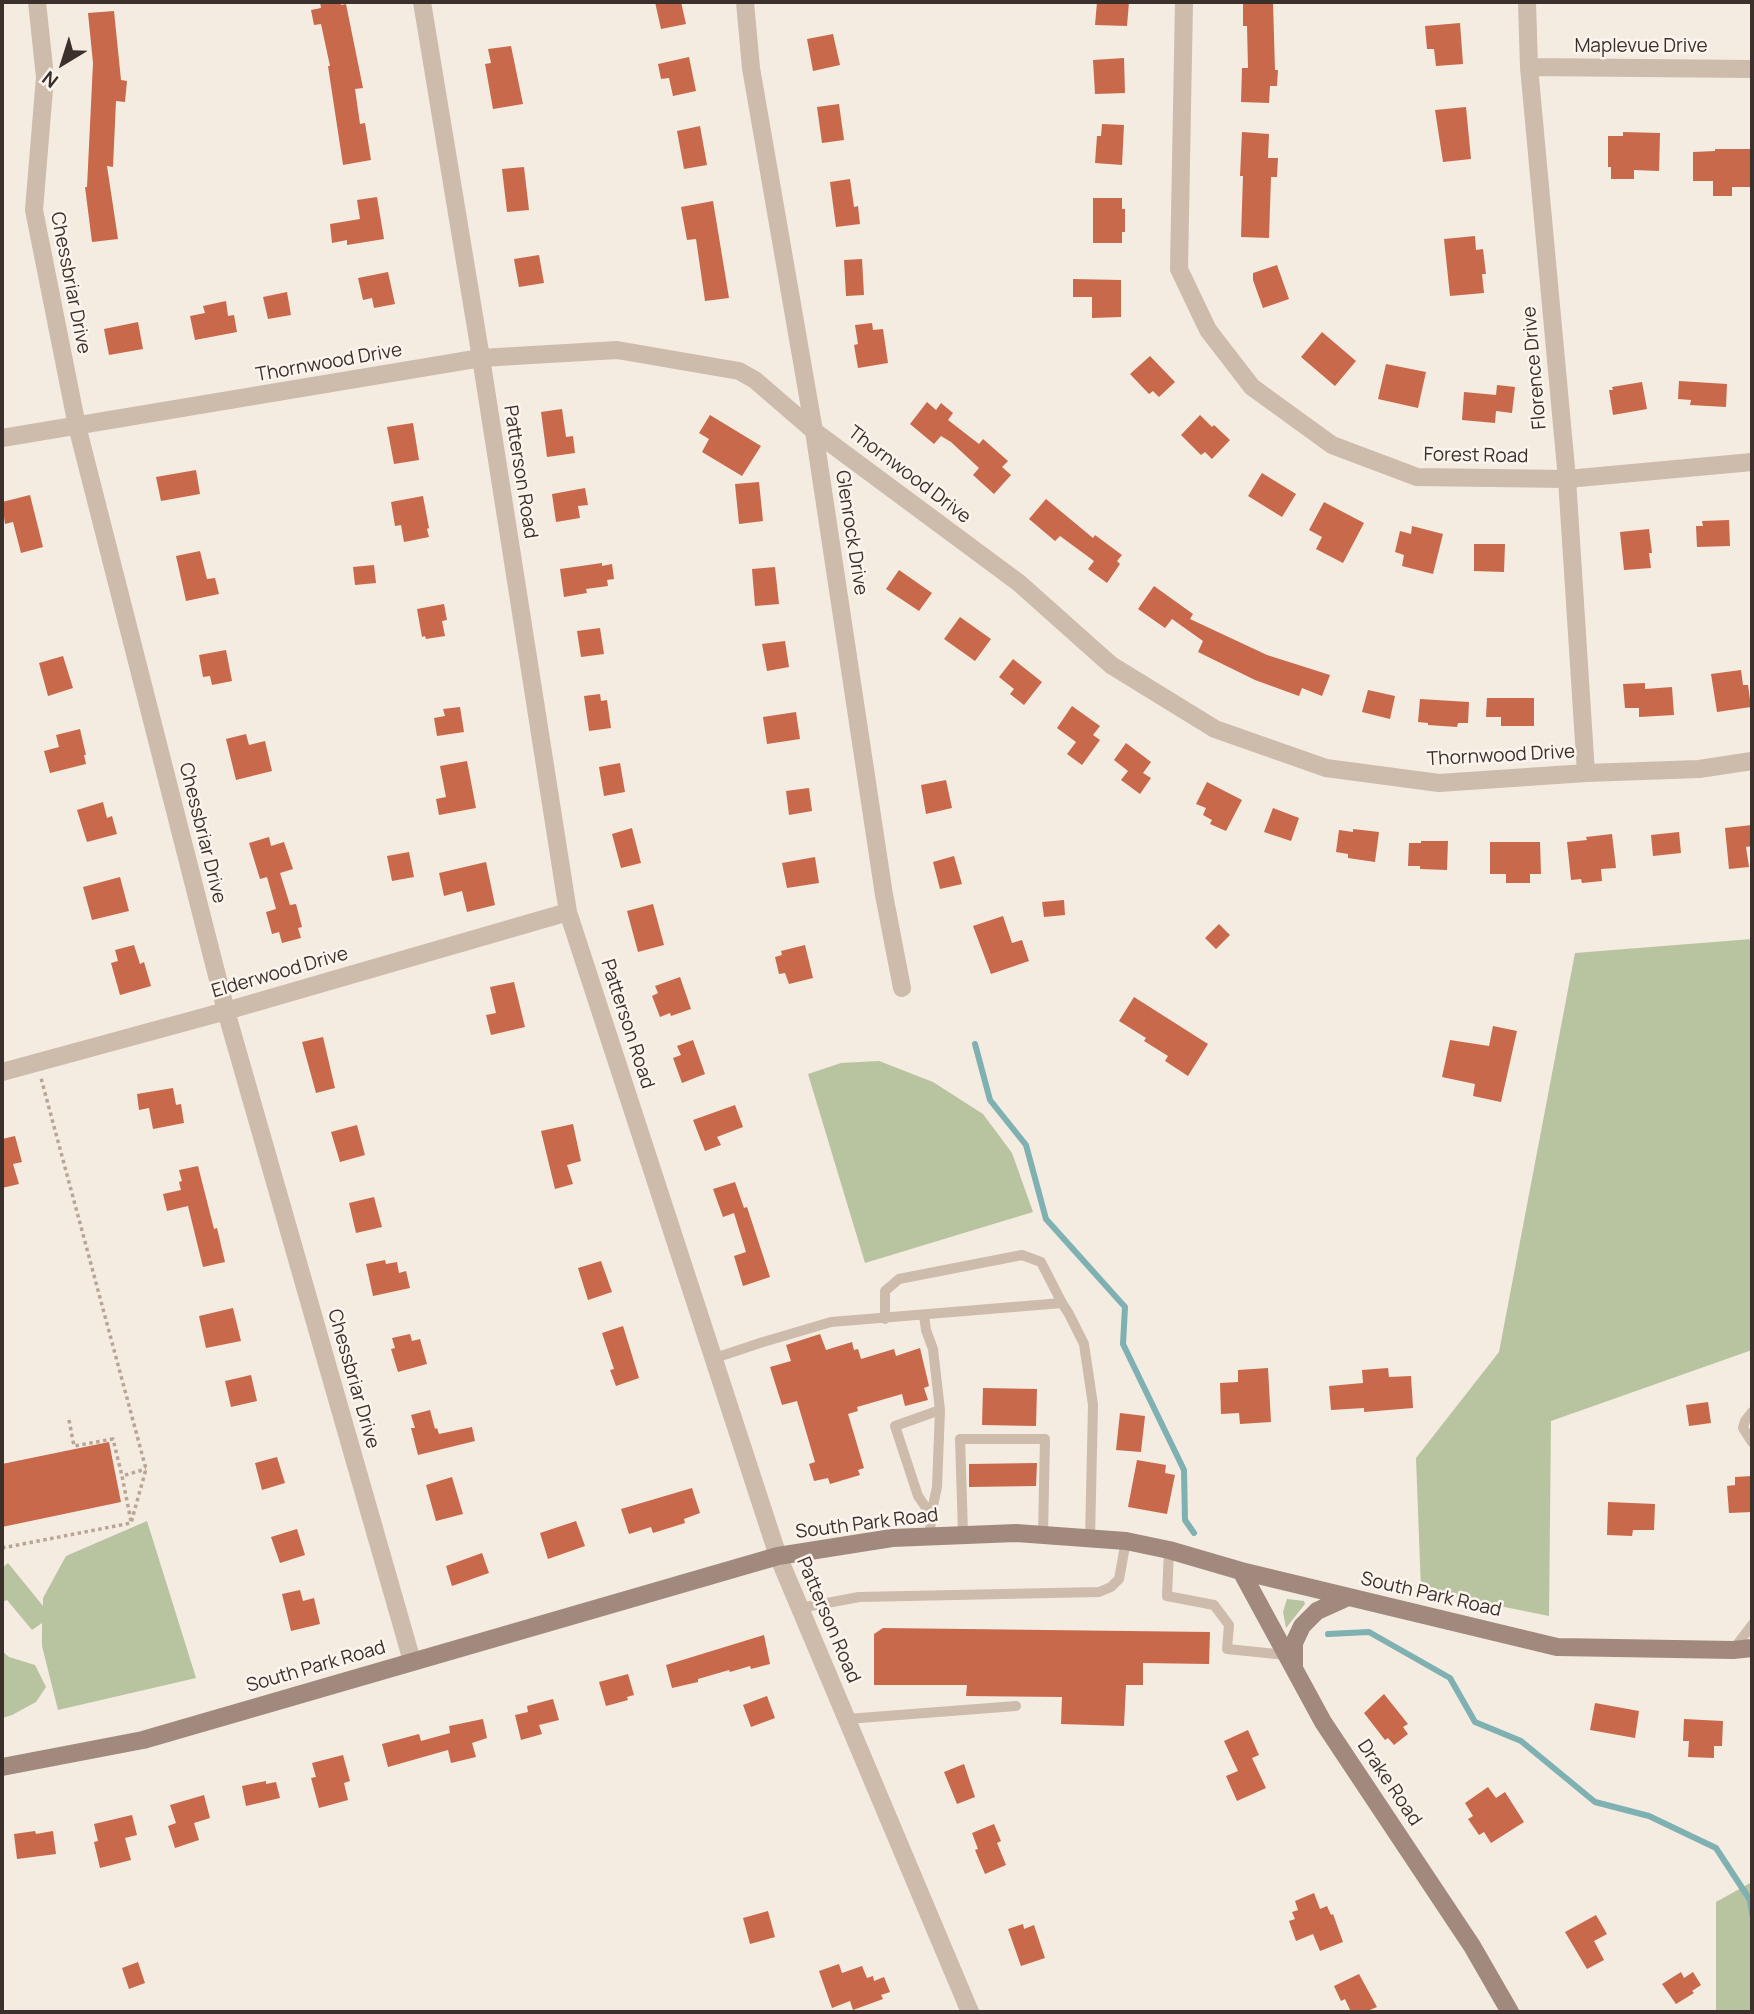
<!DOCTYPE html>
<style>
body{margin:0}
#map{position:relative;width:1754px;height:2014px;overflow:hidden;background:#f4ebe1;font-family:Manrope,sans-serif}
canvas{display:block}
.frame{position:absolute;inset:0;border:4px solid #3b302b;pointer-events:none}
.north{position:absolute;left:28px;top:28px;width:70px;height:70px;-webkit-text-stroke:5px #fbf5ee;paint-order:stroke;rotate:218deg;font-size:19px;font-weight:700;line-height:28px;text-align:center;color:#3b302b}
.north::after{content:'';display:block;margin:auto;width:24px;height:32px;background:#3b302b;clip-path:polygon(50% 0,100% 100%,50% 72%,0 100%)}
</style>
<div id="map">
<canvas width="1754" height="2014"></canvas>
<div class="frame"></div>
<div class="north">N</div>
</div>
<script>
const context = document.querySelector('canvas').getContext('2d');
context.lineJoin = 'round';
function fill(path, color) { context.fillStyle = color; context.fill(path, 'evenodd'); }
const poly = rows => new Path2D(rows.map(r => 'M' + r).join(''));
function strokePath(path, color, width, dash) { context.strokeStyle = color; context.lineWidth = width; context.lineCap = dash ? 'butt' : 'round'; context.setLineDash(dash || []); context.stroke(path); }
function drawText(font, color, halo, rows, align = 'center') {
  context.font = font + ' Manrope,sans-serif'; context.lineWidth = 5; context.setLineDash([]); context.textBaseline = 'middle'; context.strokeStyle = halo; context.fillStyle = color; for (const [text, x, y, turn = 0] of rows) {
    context.save(); context.translate(x, y); context.rotate((+turn || 0) * Math.PI / 180); context.textAlign = isNaN(turn) ? turn : align; if (halo) context.strokeText(text, 0, 0); context.fillText(text, 0, 0); context.restore();
  }
}
fill(poly([
 [1752,939,1752,1350,1551,1421,1549,1616,1421,1590,1416,1458,1499,1352,1575,953],
 [879,1061,933,1082,983,1114,1012,1153,1033,1212,865,1263,808,1074,841,1063],
 [147,1521,196,1678,58,1710,42,1646,42,1623,32,1630,7,1600,2,1602,2,1568,8,1563,43,1606,43,1598,66,1556],
 [1287,1599,1304,1601,1305,1604,1286,1628,1283,1612],
 [2,1651,9,1657,35,1665,46,1687,36,1702,12,1715,2,1718],
 [1752,1882,1752,2012,1716,2012,1716,1902]
]), '#b8c4a0');
strokePath(poly([
 [975,1044,990,1100,1026,1145,1046,1219,1125,1307,1123,1344,1184,1470,1185,1520,1194,1533],
 [1328,1634,1369,1632,1450,1678,1475,1722,1521,1741,1595,1802,1649,1816,1716,1848,1750,1900,1752,1914]
]), '#7fb0b2', 6);
fill(poly([
 [320,2,341,2,341,5,346,4,363,88,355,89,360,124,365,123,371,160,343,165,328,66,330,66,321,24,314,25,311,10,321,8],
 [655,2,681,2,686,24,661,29],
 [1097,2,1129,2,1127,26,1095,25],
 [1243,2,1273,2,1275,70,1278,70,1277,86,1270,86,1269,103,1241,102,1242,68,1248,68,1247,26,1243,26],
 [114,11,121,80,127,81,125,102,116,101,113,167,107,166,118,239,92,242,85,187,87,187,93,63,88,13],
 [1460,23,1463,64,1436,66,1434,49,1427,49,1425,26],
 [833,34,840,65,813,71,807,39],
 [511,46,523,104,493,109,485,64,491,63,488,49],
 [689,57,696,91,673,96,669,78,661,79,658,64],
 [1124,58,1125,93,1095,94,1093,60],
 [839,104,844,140,822,143,817,107],
 [1466,107,1471,159,1443,162,1435,110],
 [1102,124,1124,125,1122,165,1095,163,1097,136,1101,136],
 [700,126,707,165,684,169,677,131],
 [1242,132,1269,134,1268,158,1278,158,1277,177,1271,177,1269,238,1241,237,1243,176,1240,176],
 [1623,132,1660,133,1659,171,1634,170,1634,179,1611,179,1611,167,1608,167,1608,136,1623,136],
 [1715,149,1752,149,1752,187,1732,187,1732,196,1713,196,1713,181,1693,181,1693,152,1715,151],
 [524,167,529,210,507,212,502,169],
 [850,179,854,207,858,206,860,224,836,227,830,182],
 [377,197,384,239,347,245,347,240,332,243,330,224,360,219,357,200],
 [1093,198,1122,198,1122,209,1125,209,1125,232,1122,232,1122,243,1093,243],
 [713,201,729,298,705,301,696,239,687,240,681,207],
 [1475,236,1476,250,1483,249,1486,274,1482,274,1484,293,1450,296,1444,239],
 [539,255,544,283,519,287,514,259],
 [862,259,864,295,846,296,844,260],
 [1277,265,1289,299,1263,308,1253,280,1253,273],
 [388,272,395,304,374,308,372,298,363,300,358,278],
 [1073,279,1121,280,1121,317,1092,318,1092,297,1073,297],
 [287,292,291,315,268,319,263,297],
 [226,301,228,316,234,315,237,332,195,340,190,316,205,313,203,306],
 [138,322,143,349,109,355,104,329],
 [872,323,873,330,883,329,888,363,858,368,854,345,858,344,855,325],
 [1322,332,1356,361,1335,386,1301,357],
 [1150,356,1175,382,1159,397,1153,391,1149,394,1130,374],
 [1386,364,1426,372,1418,408,1378,399],
 [1679,381,1727,384,1726,407,1690,405,1691,400,1678,399],
 [1642,382,1647,409,1613,415,1609,390,1613,390,1612,387],
 [1497,385,1515,387,1512,413,1496,411,1495,423,1462,420,1464,392,1496,395],
 [927,402,936,410,941,403,953,413,948,420,979,444,983,439,1008,461,1002,467,1011,475,994,494,973,475,979,468,951,442,941,436,934,444,910,424],
 [562,409,566,437,573,436,575,453,547,457,541,412],
 [710,415,761,446,742,476,702,452,709,439,699,433],
 [1200,415,1212,427,1214,425,1230,440,1212,459,1205,452,1201,455,1181,435],
 [413,423,419,460,394,464,387,427],
 [196,470,200,494,161,501,156,477],
 [1262,473,1296,494,1282,517,1248,496],
 [759,482,763,521,739,524,735,484],
 [585,488,588,505,578,506,580,518,556,522,552,494],
 [30,495,43,547,21,553,13,522,5,524,2,502],
 [423,496,429,528,427,529,429,537,404,542,401,525,395,526,391,502],
 [1046,499,1093,538,1095,535,1122,555,1117,561,1120,564,1107,583,1088,569,1094,561,1060,536,1055,541,1029,519],
 [1324,502,1364,523,1343,563,1316,549,1322,537,1309,530],
 [1729,520,1730,546,1697,547,1696,526,1703,526,1702,521],
 [1412,526,1443,534,1433,574,1402,566,1404,555,1395,552,1400,531,1411,534],
 [1649,529,1652,553,1649,553,1651,568,1624,570,1620,532],
 [1474,544,1505,544,1504,572,1474,571],
 [200,551,207,579,215,578,219,594,186,601,176,556],
 [602,563,602,566,612,564,614,579,607,580,608,586,586,589,587,593,564,597,560,569],
 [374,565,376,583,355,585,353,567],
 [775,567,779,604,755,606,752,569],
 [899,570,932,593,919,611,886,589],
 [1154,586,1193,614,1190,619,1267,655,1330,675,1322,696,1302,688,1299,696,1255,680,1198,652,1203,641,1172,619,1165,628,1138,609],
 [444,604,447,620,442,621,445,636,426,639,425,636,422,637,417,609],
 [960,617,991,639,975,661,944,639],
 [600,628,604,654,581,657,577,631],
 [785,641,789,667,767,671,762,644],
 [226,650,232,681,212,685,210,676,203,677,199,655],
 [63,656,73,688,48,696,39,663],
 [1013,659,1042,682,1024,705,1010,694,1014,689,999,677],
 [1741,670,1743,685,1748,685,1751,707,1717,712,1711,674],
 [1645,683,1645,689,1672,687,1674,715,1639,717,1639,708,1625,708,1623,684],
 [1368,690,1395,696,1390,719,1362,712],
 [600,694,601,701,607,700,611,728,589,731,584,696],
 [1487,698,1534,698,1534,726,1501,726,1501,717,1486,717],
 [1420,699,1469,702,1468,723,1458,723,1457,727,1428,725,1428,723,1418,722],
 [1072,706,1100,726,1093,735,1100,740,1082,765,1067,754,1076,742,1057,728],
 [460,707,464,732,437,736,434,718,445,716,443,709],
 [796,712,800,739,767,744,763,717],
 [80,729,86,755,84,755,86,764,50,773,44,751,59,747,56,735],
 [246,734,249,745,265,741,272,771,236,780,226,739],
 [1126,743,1151,762,1143,773,1151,778,1140,794,1121,780,1128,771,1114,760],
 [467,761,476,808,439,815,436,799,446,797,440,766],
 [620,763,625,792,604,796,599,767],
 [946,780,952,808,926,814,921,785],
 [1207,782,1242,800,1226,831,1210,824,1212,820,1203,815,1206,808,1196,804],
 [809,788,812,811,789,815,786,791],
 [103,802,107,818,112,816,117,834,87,842,77,810],
 [1273,808,1299,818,1291,841,1264,832],
 [1752,825,1752,846,1746,847,1749,867,1729,869,1725,828],
 [632,828,641,863,621,868,612,834],
 [1353,829,1379,832,1375,862,1348,858,1348,854,1336,852,1339,830,1353,832],
 [1679,832,1681,853,1653,856,1651,835],
 [1612,834,1616,868,1601,869,1602,881,1582,883,1581,879,1571,880,1567,842,1587,840,1586,837],
 [269,837,271,846,284,842,293,869,280,873,290,905,296,904,302,927,298,928,301,938,282,943,279,932,272,934,266,912,276,909,267,877,260,879,249,843],
 [1421,841,1448,841,1447,870,1420,869,1420,866,1408,866,1409,843,1421,843],
 [1490,842,1540,842,1541,874,1530,874,1530,883,1506,883,1506,874,1490,874],
 [409,852,414,877,392,881,387,856],
 [954,856,962,884,940,889,933,862],
 [815,857,819,883,787,888,782,863],
 [486,862,495,905,467,912,462,891,444,896,439,873],
 [120,877,129,911,92,920,83,887],
 [1064,900,1065,915,1044,917,1042,902],
 [653,904,664,945,638,952,627,911],
 [1003,916,1012,943,1022,940,1029,961,991,974,973,926],
 [1219,924,1230,935,1216,949,1205,938],
 [134,945,140,964,144,962,151,986,120,995,111,963,118,961,115,950],
 [805,945,813,978,789,984,785,973,779,974,775,957,782,955,781,951],
 [680,977,691,1009,671,1016,670,1013,660,1017,652,996,658,993,655,986],
 [514,982,525,1027,491,1035,486,1015,496,1013,490,987],
 [1134,997,1208,1044,1188,1076,1165,1061,1168,1056,1144,1041,1146,1038,1119,1021],
 [1493,1026,1517,1031,1501,1102,1473,1096,1475,1084,1442,1077,1450,1040,1489,1046],
 [323,1037,335,1088,316,1093,302,1042],
 [693,1040,705,1074,682,1083,673,1058,681,1055,677,1046],
 [173,1088,176,1105,181,1104,184,1123,153,1129,149,1108,139,1110,137,1094],
 [735,1105,743,1127,717,1137,721,1145,705,1151,693,1120],
 [573,1124,581,1161,567,1165,573,1184,555,1189,541,1131],
 [357,1125,365,1155,340,1162,331,1132],
 [15,1136,22,1162,13,1164,19,1184,2,1188,2,1139],
 [198,1166,214,1229,217,1228,225,1262,203,1267,188,1206,167,1211,163,1194,181,1190,179,1182,182,1181,179,1170],
 [735,1182,744,1208,747,1207,770,1277,743,1286,734,1256,746,1252,734,1213,723,1217,713,1189],
 [374,1197,382,1227,356,1233,349,1203],
 [385,1260,386,1264,397,1262,399,1273,406,1271,410,1288,373,1296,366,1264],
 [601,1261,612,1292,588,1300,578,1268],
 [233,1308,241,1341,206,1348,199,1316],
 [623,1326,639,1378,616,1386,610,1370,614,1369,602,1333],
 [410,1334,412,1341,420,1339,427,1364,398,1372,391,1349,395,1348,392,1338],
 [820,1334,826,1350,852,1342,854,1350,858,1349,861,1359,894,1349,896,1356,920,1348,929,1386,924,1388,928,1400,905,1406,902,1394,857,1407,858,1411,848,1414,864,1468,858,1470,860,1475,830,1484,828,1478,814,1481,809,1464,815,1462,797,1401,782,1405,770,1367,791,1361,786,1345],
 [1268,1368,1271,1422,1240,1424,1239,1413,1221,1414,1220,1383,1238,1382,1238,1370],
 [1388,1368,1389,1377,1411,1376,1413,1408,1364,1412,1364,1408,1331,1410,1329,1386,1363,1383,1362,1370],
 [251,1375,257,1401,231,1407,225,1381],
 [983,1388,1037,1389,1036,1426,982,1425],
 [1708,1402,1711,1423,1689,1426,1686,1405],
 [430,1410,435,1429,437,1428,439,1434,472,1427,475,1441,418,1455,411,1428,415,1428,411,1415],
 [1120,1413,1145,1416,1141,1452,1116,1450],
 [109,1442,121,1502,2,1527,2,1464],
 [277,1457,285,1483,262,1490,255,1463],
 [1137,1460,1166,1465,1165,1473,1175,1475,1167,1514,1128,1507],
 [1037,1463,1036,1486,969,1487,969,1464],
 [1752,1476,1752,1512,1729,1513,1727,1486,1735,1485,1735,1477],
 [452,1477,463,1514,436,1521,426,1485],
 [692,1488,700,1513,684,1519,685,1523,653,1533,651,1527,629,1534,621,1509],
 [1608,1502,1655,1504,1654,1530,1633,1530,1632,1536,1607,1535],
 [576,1521,585,1546,548,1559,540,1533],
 [297,1529,305,1555,280,1563,271,1537],
 [482,1553,489,1573,452,1586,446,1566],
 [300,1590,303,1601,314,1598,320,1624,291,1631,282,1594],
 [883,1628,1210,1632,1209,1664,1143,1663,1143,1685,1126,1685,1124,1726,1061,1724,1062,1697,966,1696,967,1685,874,1685,874,1634],
 [764,1635,770,1664,751,1669,750,1666,730,1672,729,1670,698,1679,698,1682,672,1688,666,1665],
 [628,1674,634,1695,627,1697,628,1700,606,1706,599,1682],
 [1384,1694,1408,1724,1403,1727,1408,1734,1394,1745,1388,1738,1385,1740,1364,1713],
 [767,1696,775,1718,751,1727,743,1705],
 [553,1699,559,1720,539,1725,542,1734,521,1740,515,1715,528,1712,527,1706],
 [1595,1703,1639,1711,1635,1738,1590,1730],
 [483,1719,487,1738,472,1743,476,1757,451,1763,448,1750,388,1767,382,1744,419,1734,421,1741,450,1733,449,1726],
 [1684,1719,1723,1721,1722,1746,1714,1746,1714,1758,1688,1757,1689,1741,1683,1741],
 [1248,1730,1259,1755,1252,1758,1266,1788,1237,1801,1226,1776,1238,1771,1224,1741],
 [343,1755,350,1781,344,1783,348,1800,319,1808,311,1778,316,1777,312,1763],
 [964,1764,975,1797,957,1804,944,1772],
 [266,1781,266,1784,276,1782,280,1798,246,1806,242,1786],
 [1488,1787,1496,1798,1505,1792,1524,1822,1491,1843,1484,1832,1479,1835,1468,1819,1473,1816,1465,1803],
 [204,1795,210,1818,194,1823,199,1840,175,1848,168,1826,176,1823,170,1805],
 [132,1815,137,1835,125,1838,131,1860,100,1868,94,1842,98,1841,94,1824],
 [994,1824,1001,1841,997,1843,1006,1865,985,1874,975,1850,978,1849,972,1833],
 [35,1831,36,1834,53,1831,56,1854,17,1859,14,1834],
 [1314,1893,1320,1909,1327,1906,1331,1915,1333,1914,1343,1942,1320,1951,1313,1934,1296,1941,1289,1921,1295,1919,1292,1912,1298,1910,1295,1901],
 [768,1911,775,1937,750,1944,743,1918],
 [1596,1915,1607,1934,1594,1941,1604,1960,1587,1969,1565,1932],
 [1023,1924,1024,1929,1034,1925,1045,1958,1021,1966,1008,1929],
 [138,1962,145,1983,129,1989,122,1968],
 [839,1964,842,1973,862,1966,867,1978,873,1976,874,1981,884,1977,890,1992,881,1995,883,1999,853,2010,850,2001,832,2008,819,1971],
 [1681,1972,1684,1978,1693,1972,1701,1985,1692,1991,1694,1993,1676,2004,1662,1984],
 [1359,1974,1377,2007,1365,2012,1351,2012,1345,1999,1341,2001,1334,1986]
]), '#c8694b');
strokePath(poly([
 [69,1420,74,1446,113,1439,122,1476],
 [131,1521,122,1476,146,1469],
 [2,1548,131,1523,146,1469,41,1078]
]), '#b9a596', 3.5, [3.5, 3.5]);
strokePath(poly([
 [924,1315,926,1330,933,1349,940,1410],
 [885,1319,885,1291,899,1279,1022,1255,1041,1262,1062,1303],
 [715,1358,760,1343,831,1322,1062,1303,1069,1314,1084,1344,1093,1405,1090,1539],
 [1752,1412,1745,1421,1743,1428,1752,1442],
 [963,1533,960,1439,1045,1439,1043,1535],
 [930,1535,931,1515,937,1487,940,1410,895,1426,918,1496,931,1515],
 [1169,1550,1167,1596,1214,1605,1229,1625,1227,1649,1286,1655],
 [800,1608,859,1597,1099,1592,1111,1587,1119,1579,1126,1541],
 [1733,1650,1752,1625],
 [847,1719,1016,1706]
]), '#cdbbac', 10);
strokePath(poly([
 [37,2,45,77,34,210,77,426,226,1011,412,1661],
 [422,2,481,358,568,912,778,1556,970,2012],
 [745,2,751,68,814,431,884,895,902,988],
 [1184,2,1179,269,1208,330,1252,387,1332,445,1417,477,1567,479,1752,462],
 [1527,2,1529,67,1567,479,1586,773],
 [1529,67,1752,69],
 [2,438,481,358,617,350,739,371,755,380,814,431,1019,583,1111,665,1215,729,1326,768,1439,783,1586,773,1699,769,1752,761],
 [2,1072,226,1011,568,912]
]), '#cdbbac', 18);
strokePath(poly([
 [1241,1571,1323,1722,1472,1946,1510,2012],
 [1294,1666,1294,1643,1302,1626,1317,1611,1348,1597],
 [2,1767,143,1740,778,1556,892,1538,1016,1533,1126,1541,1169,1550,1241,1571,1557,1647,1733,1650,1752,1648]
]), '#a18a7d', 18);
drawText('19px', '#3b302b', '#fbf5ee', [
 ["Maplevue Drive",1641,47],
 ["Chessbriar Drive",70,283,79],
 ["Thornwood Drive",329,363,-10],
 ["Florence Drive",1535,368,-95],
 ["Forest Road",1476,456,1],
 ["Patterson Road",520,472,81],
 ["Thornwood Drive",909,475,37],
 ["Glenrock Drive",851,533,81],
 ["Thornwood Drive",1501,756,-3],
 ["Chessbriar Drive",202,833,76],
 ["Elderwood Drive",280,973,-16],
 ["Patterson Road",627,1024,72],
 ["Chessbriar Drive",353,1379,74],
 ["South Park Road",867,1524,-7],
 ["South Park Road",1431,1595,13],
 ["Patterson Road",828,1620,67],
 ["South Park Road",316,1667,-16],
 ["Drake Road",1389,1783,56]
]);
</script>
